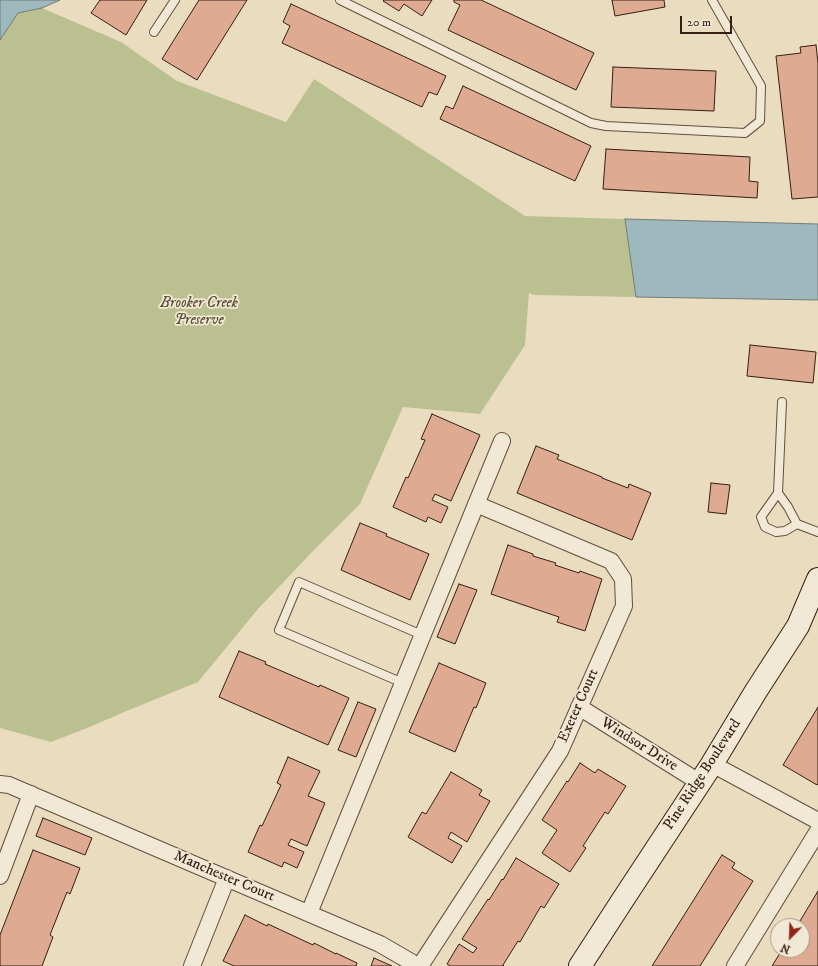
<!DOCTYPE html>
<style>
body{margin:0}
#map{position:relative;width:818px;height:966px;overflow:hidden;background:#eaddbf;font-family:"IM FELL DW Pica",serif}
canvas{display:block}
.north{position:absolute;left:770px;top:918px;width:40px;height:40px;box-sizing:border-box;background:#f1e9d5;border:1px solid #a79787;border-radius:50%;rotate:203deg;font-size:11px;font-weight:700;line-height:16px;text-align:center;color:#371d13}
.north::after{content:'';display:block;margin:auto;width:14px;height:18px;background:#8f2418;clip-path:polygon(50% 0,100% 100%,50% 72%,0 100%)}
.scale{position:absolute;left:680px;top:16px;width:52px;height:18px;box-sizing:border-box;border:2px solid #371d13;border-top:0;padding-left:5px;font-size:12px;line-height:14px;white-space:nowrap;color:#371d13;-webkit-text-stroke:3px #f1e9d5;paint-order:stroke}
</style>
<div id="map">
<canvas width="818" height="966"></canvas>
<div class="north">N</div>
<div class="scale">20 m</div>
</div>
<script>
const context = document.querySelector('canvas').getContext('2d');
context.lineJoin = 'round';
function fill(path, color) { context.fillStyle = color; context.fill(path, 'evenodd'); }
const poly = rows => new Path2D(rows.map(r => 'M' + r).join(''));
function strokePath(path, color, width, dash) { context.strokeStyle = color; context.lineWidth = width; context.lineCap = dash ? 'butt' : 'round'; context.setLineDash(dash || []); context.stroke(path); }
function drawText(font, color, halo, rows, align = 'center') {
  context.font = font + ' "IM FELL DW Pica",serif'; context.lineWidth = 3.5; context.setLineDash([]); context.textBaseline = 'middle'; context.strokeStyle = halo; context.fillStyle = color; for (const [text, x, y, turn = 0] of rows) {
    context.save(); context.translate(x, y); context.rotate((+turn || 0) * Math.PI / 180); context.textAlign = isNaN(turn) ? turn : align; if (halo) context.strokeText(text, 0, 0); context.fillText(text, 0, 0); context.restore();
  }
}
fill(poly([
 [42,8,121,42,177,81,286,122,314,79,525,216,625,219,636,297,534,295,529,293,525,345,480,414,403,407,360,504,311,553,258,609,198,682,129,710,87,728,51,742,0,728,0,40,18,13]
]), '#bac090');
const water = poly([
 [0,0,60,0,42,8,18,13,0,40,0,0],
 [625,219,818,224,818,300,636,297,625,219]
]);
fill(water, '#9db9bd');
strokePath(water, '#747b79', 1);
const building = poly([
 [100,0,147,0,126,35,91,13,100,0],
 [199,0,247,0,197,80,162,59,199,0],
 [384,0,432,0,422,16,404,4,399,11,383,1,384,0],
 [454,0,481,0,594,53,576,90,448,30,460,5,454,2,454,0],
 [612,0,664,0,665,7,615,16,612,0],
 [291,4,446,76,437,95,429,92,422,107,282,43,290,26,283,22,291,4],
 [816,45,818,63,818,197,792,199,776,56,801,53,800,47,816,45],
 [613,67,716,71,714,111,611,107,613,67],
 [463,86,591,146,575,181,440,119,446,106,453,109,463,86],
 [606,149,750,157,749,181,758,182,757,198,603,189,606,149],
 [750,345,816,352,813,383,747,376,750,345],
 [432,414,480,435,451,501,435,494,432,500,448,507,441,523,428,517,426,522,393,507,406,477,408,478,425,440,421,439,432,414],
 [536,446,559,455,557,459,602,477,602,478,628,488,629,484,651,493,632,540,517,493,536,446],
 [711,483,730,485,726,514,708,512,711,483],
 [360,523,387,534,386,536,429,554,410,600,341,570,360,523],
 [508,545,533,554,533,556,556,563,555,565,579,573,580,571,602,579,585,631,557,622,559,617,491,594,508,545],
 [459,584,477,590,455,644,437,637,459,584],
 [239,651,266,662,265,664,319,687,320,685,349,698,328,745,219,697,239,651],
 [439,663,486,683,476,708,474,707,455,752,409,732,439,663],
 [358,702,376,709,356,757,338,750,358,702],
 [818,707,818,784,817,785,783,765,818,707],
 [288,757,320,771,308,796,325,803,307,846,291,839,288,845,304,852,297,868,284,862,282,867,248,852,260,825,262,826,281,785,277,783,288,757],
 [580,763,595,773,598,769,626,786,608,814,605,812,583,846,586,848,570,872,542,853,557,830,542,820,567,781,568,782,580,763],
 [451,772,482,790,479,795,490,801,467,842,451,832,448,838,462,846,452,863,408,837,422,812,426,814,451,772],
 [43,818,92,838,85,855,36,836,43,818],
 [33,850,80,868,70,894,67,892,50,935,53,937,42,966,0,966,0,935,33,850],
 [722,855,735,863,732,868,753,881,700,966,652,966,722,855],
 [516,858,559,884,544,908,541,906,520,942,518,941,503,965,504,966,451,966,447,964,459,944,473,953,477,948,462,939,488,899,489,900,502,879,503,880,516,858],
 [818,891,818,966,772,966,782,950,802,950,802,926,797,926,818,891],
 [245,915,267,926,268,924,313,945,314,943,336,954,336,953,357,963,356,966,234,966,223,961,245,915],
 [374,958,392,966,371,966,374,958]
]);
fill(building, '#deab92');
strokePath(building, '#371d13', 1);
const lane = poly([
 [340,0,591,123,606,126,745,133,760,121,761,86,712,0],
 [154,32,175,0],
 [782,402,778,493,788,507,797,524,818,532],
 [778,493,761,517,765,527,776,532,785,531,797,524],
 [403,683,279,630,299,582,422,635]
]);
const street = poly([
 [579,707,699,782],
 [712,764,818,821],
 [0,784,9,785,380,944,411,962,414,966],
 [0,876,31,794],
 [309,913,502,441],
 [192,966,227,878],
 [420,966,560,751,624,606,623,579,611,561,476,504],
 [735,966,818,831]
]);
const secondary = poly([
 [580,966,624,898,712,764,756,691,798,626,818,579]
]);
strokePath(lane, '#644d3e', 10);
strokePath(street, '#644d3e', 18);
strokePath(secondary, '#371d13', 24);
strokePath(lane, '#f1e9d5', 8);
strokePath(street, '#f1e9d5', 16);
strokePath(secondary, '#f1e9d5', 22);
drawText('italic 15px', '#5e4e38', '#f1e9d5', [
 ["Brooker Creek",199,304],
 ["Preserve",199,321]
]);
drawText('15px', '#371d13', '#f1e9d5', [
 ["Exeter Court",579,706,-66],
 ["Windsor Drive",639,745,32],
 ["Pine Ridge Boulevard",703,775,-57],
 ["Manchester Court",224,877,23]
]);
</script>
